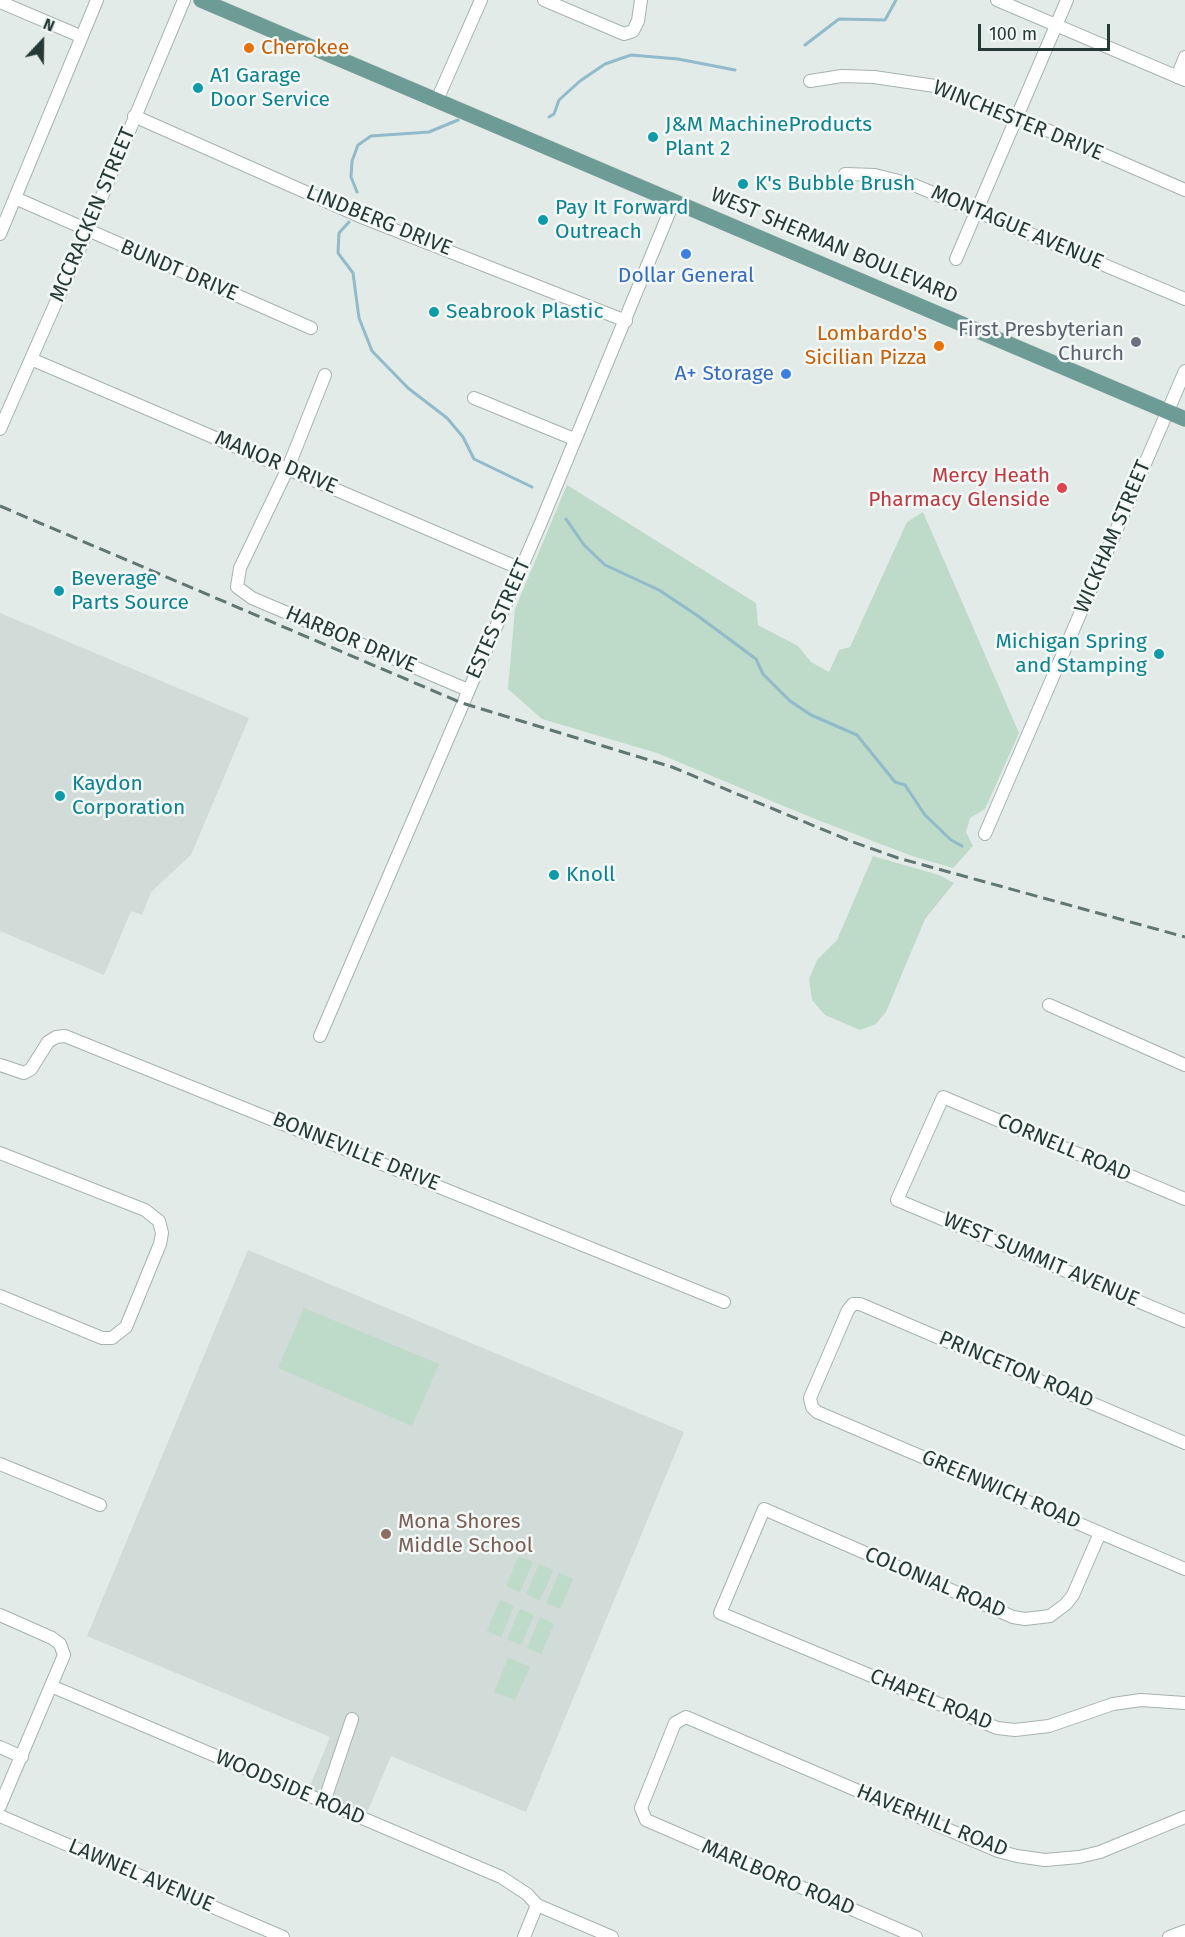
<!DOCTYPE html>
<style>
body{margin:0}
#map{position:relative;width:1185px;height:1937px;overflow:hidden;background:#e3ebe8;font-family:"Fira Sans",sans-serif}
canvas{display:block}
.north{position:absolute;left:12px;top:12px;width:60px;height:60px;-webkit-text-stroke:4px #f3f8f6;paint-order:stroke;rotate:22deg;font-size:16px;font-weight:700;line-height:24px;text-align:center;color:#253a37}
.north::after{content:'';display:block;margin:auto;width:21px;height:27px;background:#253a37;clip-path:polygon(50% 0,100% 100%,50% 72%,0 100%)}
.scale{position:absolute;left:978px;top:24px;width:132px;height:27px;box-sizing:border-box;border:3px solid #253a37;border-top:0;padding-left:8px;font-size:18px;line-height:21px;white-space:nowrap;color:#253a37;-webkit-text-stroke:4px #f3f8f6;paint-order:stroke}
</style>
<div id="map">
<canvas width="1185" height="1937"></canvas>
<div class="north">N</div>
<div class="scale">100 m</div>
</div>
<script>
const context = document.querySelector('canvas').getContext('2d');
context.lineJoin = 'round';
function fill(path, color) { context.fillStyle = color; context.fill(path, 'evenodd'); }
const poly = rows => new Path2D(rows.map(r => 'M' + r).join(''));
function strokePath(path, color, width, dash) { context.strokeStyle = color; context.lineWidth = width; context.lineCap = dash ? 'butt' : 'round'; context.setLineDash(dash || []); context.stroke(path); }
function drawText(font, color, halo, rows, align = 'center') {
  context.font = font + ' "Fira Sans",sans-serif'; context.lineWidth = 5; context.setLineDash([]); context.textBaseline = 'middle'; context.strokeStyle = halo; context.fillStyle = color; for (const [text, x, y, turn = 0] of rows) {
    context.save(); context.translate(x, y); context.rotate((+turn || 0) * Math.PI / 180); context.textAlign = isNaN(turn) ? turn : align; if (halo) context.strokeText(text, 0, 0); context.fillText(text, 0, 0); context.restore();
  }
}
fill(poly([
 [0,613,249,718,191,855,151,892,142,915,131,911,104,975,0,931],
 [248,1250,684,1432,526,1812,391,1756,366,1815,308,1791,330,1737,87,1636]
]), '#d1dbd7');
fill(poly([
 [567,485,756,603,758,625,798,646,811,662,829,672,839,650,850,647,907,522,923,512,1019,733,985,809,970,818,966,832,973,846,953,868,912,856,810,817,657,753,542,719,508,689,515,609],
 [873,856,939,875,954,883,925,919,886,1012,876,1024,860,1030,825,1015,812,1000,809,979,817,960,837,940],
 [304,1308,439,1364,412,1426,278,1368],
 [519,1556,533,1562,520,1592,506,1586],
 [539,1564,553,1570,540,1601,526,1594],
 [559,1573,573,1579,560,1609,546,1603],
 [500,1600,514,1606,501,1637,487,1631],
 [520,1609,534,1615,521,1645,507,1639],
 [540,1617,554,1624,541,1654,527,1648],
 [508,1658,530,1667,515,1700,494,1692]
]), '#bedac9');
strokePath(poly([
 [805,45,839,19,885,20,896,0],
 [549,117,554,114,559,100,580,81,605,64,631,55,678,59,735,70],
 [357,192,351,177,352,161,358,145,371,136,429,132,458,120],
 [349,222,339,233,338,253,353,273,359,318,372,351,408,388,447,418,463,437,474,459,532,487],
 [566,519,584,545,605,565,659,590,698,616,756,659,763,674,790,701,811,715,857,735,895,782,905,785,925,815,951,840,962,846]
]), '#91bbca', 3);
const minor = poly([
 [544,0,624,34,633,31,638,21,641,0],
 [997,0,1185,80],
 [0,2,80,36],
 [1177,77,1185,57],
 [810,81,842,76,874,77,935,86,1017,117,1185,190],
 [437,100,481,0],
 [134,116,364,218,626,321],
 [845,174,875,175,914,185,1185,299],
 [15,198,311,328],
 [0,234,97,0],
 [956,259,1067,0],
 [31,359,521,569],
 [325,375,288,468,240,568,237,587,252,598,468,690],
 [474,398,574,439],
 [0,429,87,232,184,0],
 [985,834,1185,371],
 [1049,1005,1185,1065],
 [320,1036,542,520,674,201],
 [0,1065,24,1073,31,1069,48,1042,56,1037,65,1036,724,1302],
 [0,1153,145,1210,159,1221,162,1233,160,1244,126,1327,112,1338,102,1338,0,1296],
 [1185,1199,943,1097,897,1200,1185,1321],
 [1185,1443,860,1304,853,1304,848,1310,810,1398,812,1407,817,1412,1185,1569],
 [0,1464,100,1505],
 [1100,1533,1073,1595,1066,1604,1050,1616,1025,1619,1013,1617,764,1509,720,1613,997,1728,1015,1730,1049,1726,1113,1704,1141,1700,1185,1703],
 [0,1615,52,1638,60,1644,64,1655,0,1806],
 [51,1686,501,1877,527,1894,537,1905,612,1937],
 [0,1747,22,1757],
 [324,1802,352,1719],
 [0,1816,283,1937],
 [524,1937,537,1905],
 [916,1937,646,1820,641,1808,675,1723,686,1717,998,1851,1017,1856,1045,1860,1079,1857,1100,1852,1185,1817],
 [1169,1937,1185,1931]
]);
const major = poly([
 [201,0,1185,419]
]);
strokePath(minor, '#a6b2af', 14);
strokePath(major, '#c2c8c7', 16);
strokePath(minor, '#fff', 12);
strokePath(major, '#6d9b95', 15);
strokePath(poly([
 [0,506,462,703,672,767,853,842,898,858,1185,937]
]), '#5f7672', 3, [12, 6]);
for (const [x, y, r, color] of [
 [249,48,6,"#e8710a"],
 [198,88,6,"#0f9aa8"],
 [653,137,6,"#0f9aa8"],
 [743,184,6,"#0f9aa8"],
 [543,220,6,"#0f9aa8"],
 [686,254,6,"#3f7fe0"],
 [434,312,6,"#0f9aa8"],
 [1136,342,6,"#6b7280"],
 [939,346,6,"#e8710a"],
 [786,374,6,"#3f7fe0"],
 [1062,488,6,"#e0444e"],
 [59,591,6,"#0f9aa8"],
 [1159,654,6,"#0f9aa8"],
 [60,796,6,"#0f9aa8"],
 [554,875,6,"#0f9aa8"],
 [386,1534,6,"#8d6e63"]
]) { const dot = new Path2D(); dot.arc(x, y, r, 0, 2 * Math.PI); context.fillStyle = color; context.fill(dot); strokePath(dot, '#f3f8f6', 2); }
drawText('21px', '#c56008', '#f3f8f6', [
 ["Cherokee",261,48],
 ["Lombardo's",927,334,"right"],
 ["Sicilian Pizza",927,358,"right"]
], 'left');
drawText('21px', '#0d838f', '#f3f8f6', [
 ["A1 Garage",210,76],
 ["Door Service",210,100],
 ["J&M MachineProducts",665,125],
 ["Plant 2",665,149],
 ["K's Bubble Brush",755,184],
 ["Pay It Forward",555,208],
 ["Outreach",555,232],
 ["Seabrook Plastic",446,312],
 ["Beverage",71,579],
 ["Parts Source",71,603],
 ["Michigan Spring",1147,642,"right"],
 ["and Stamping",1147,666,"right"],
 ["Kaydon",72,784],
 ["Corporation",72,808],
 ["Knoll",566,875]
], 'left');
drawText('21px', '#253a37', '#f3f8f6', [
 ["WINCHESTER DRIVE",1018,121,22],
 ["MCCRACKEN STREET",93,215,-67],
 ["LINDBERG DRIVE",379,221,22],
 ["MONTAGUE AVENUE",1017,228,23],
 ["WEST SHERMAN BOULEVARD",834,246,23],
 ["BUNDT DRIVE",179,271,23],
 ["MANOR DRIVE",276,463,23],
 ["WICKHAM STREET",1113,537,-67],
 ["ESTES STREET",499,619,-66],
 ["HARBOR DRIVE",351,640,23],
 ["CORNELL ROAD",1064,1148,23],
 ["BONNEVILLE DRIVE",356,1152,22],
 ["WEST SUMMIT AVENUE",1041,1260,23],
 ["PRINCETON ROAD",1016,1370,23],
 ["GREENWICH ROAD",1001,1490,23],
 ["COLONIAL ROAD",935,1583,23],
 ["CHAPEL ROAD",931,1700,22],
 ["WOODSIDE ROAD",290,1788,23],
 ["HAVERHILL ROAD",932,1821,22],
 ["LAWNEL AVENUE",141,1876,23],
 ["MARLBORO ROAD",778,1878,23]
]);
drawText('21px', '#366cbe', '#f3f8f6', [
 ["Dollar General",686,276],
 ["A+ Storage",774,374,"right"]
]);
drawText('21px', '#5b616d', '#f3f8f6', [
 ["First Presbyterian",1124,330],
 ["Church",1124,354]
], 'right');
drawText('21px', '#be3a42', '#f3f8f6', [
 ["Mercy Heath",1050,476],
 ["Pharmacy Glenside",1050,500]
], 'right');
drawText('21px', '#785e54', '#f3f8f6', [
 ["Mona Shores",398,1522],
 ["Middle School",398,1546]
], 'left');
</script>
